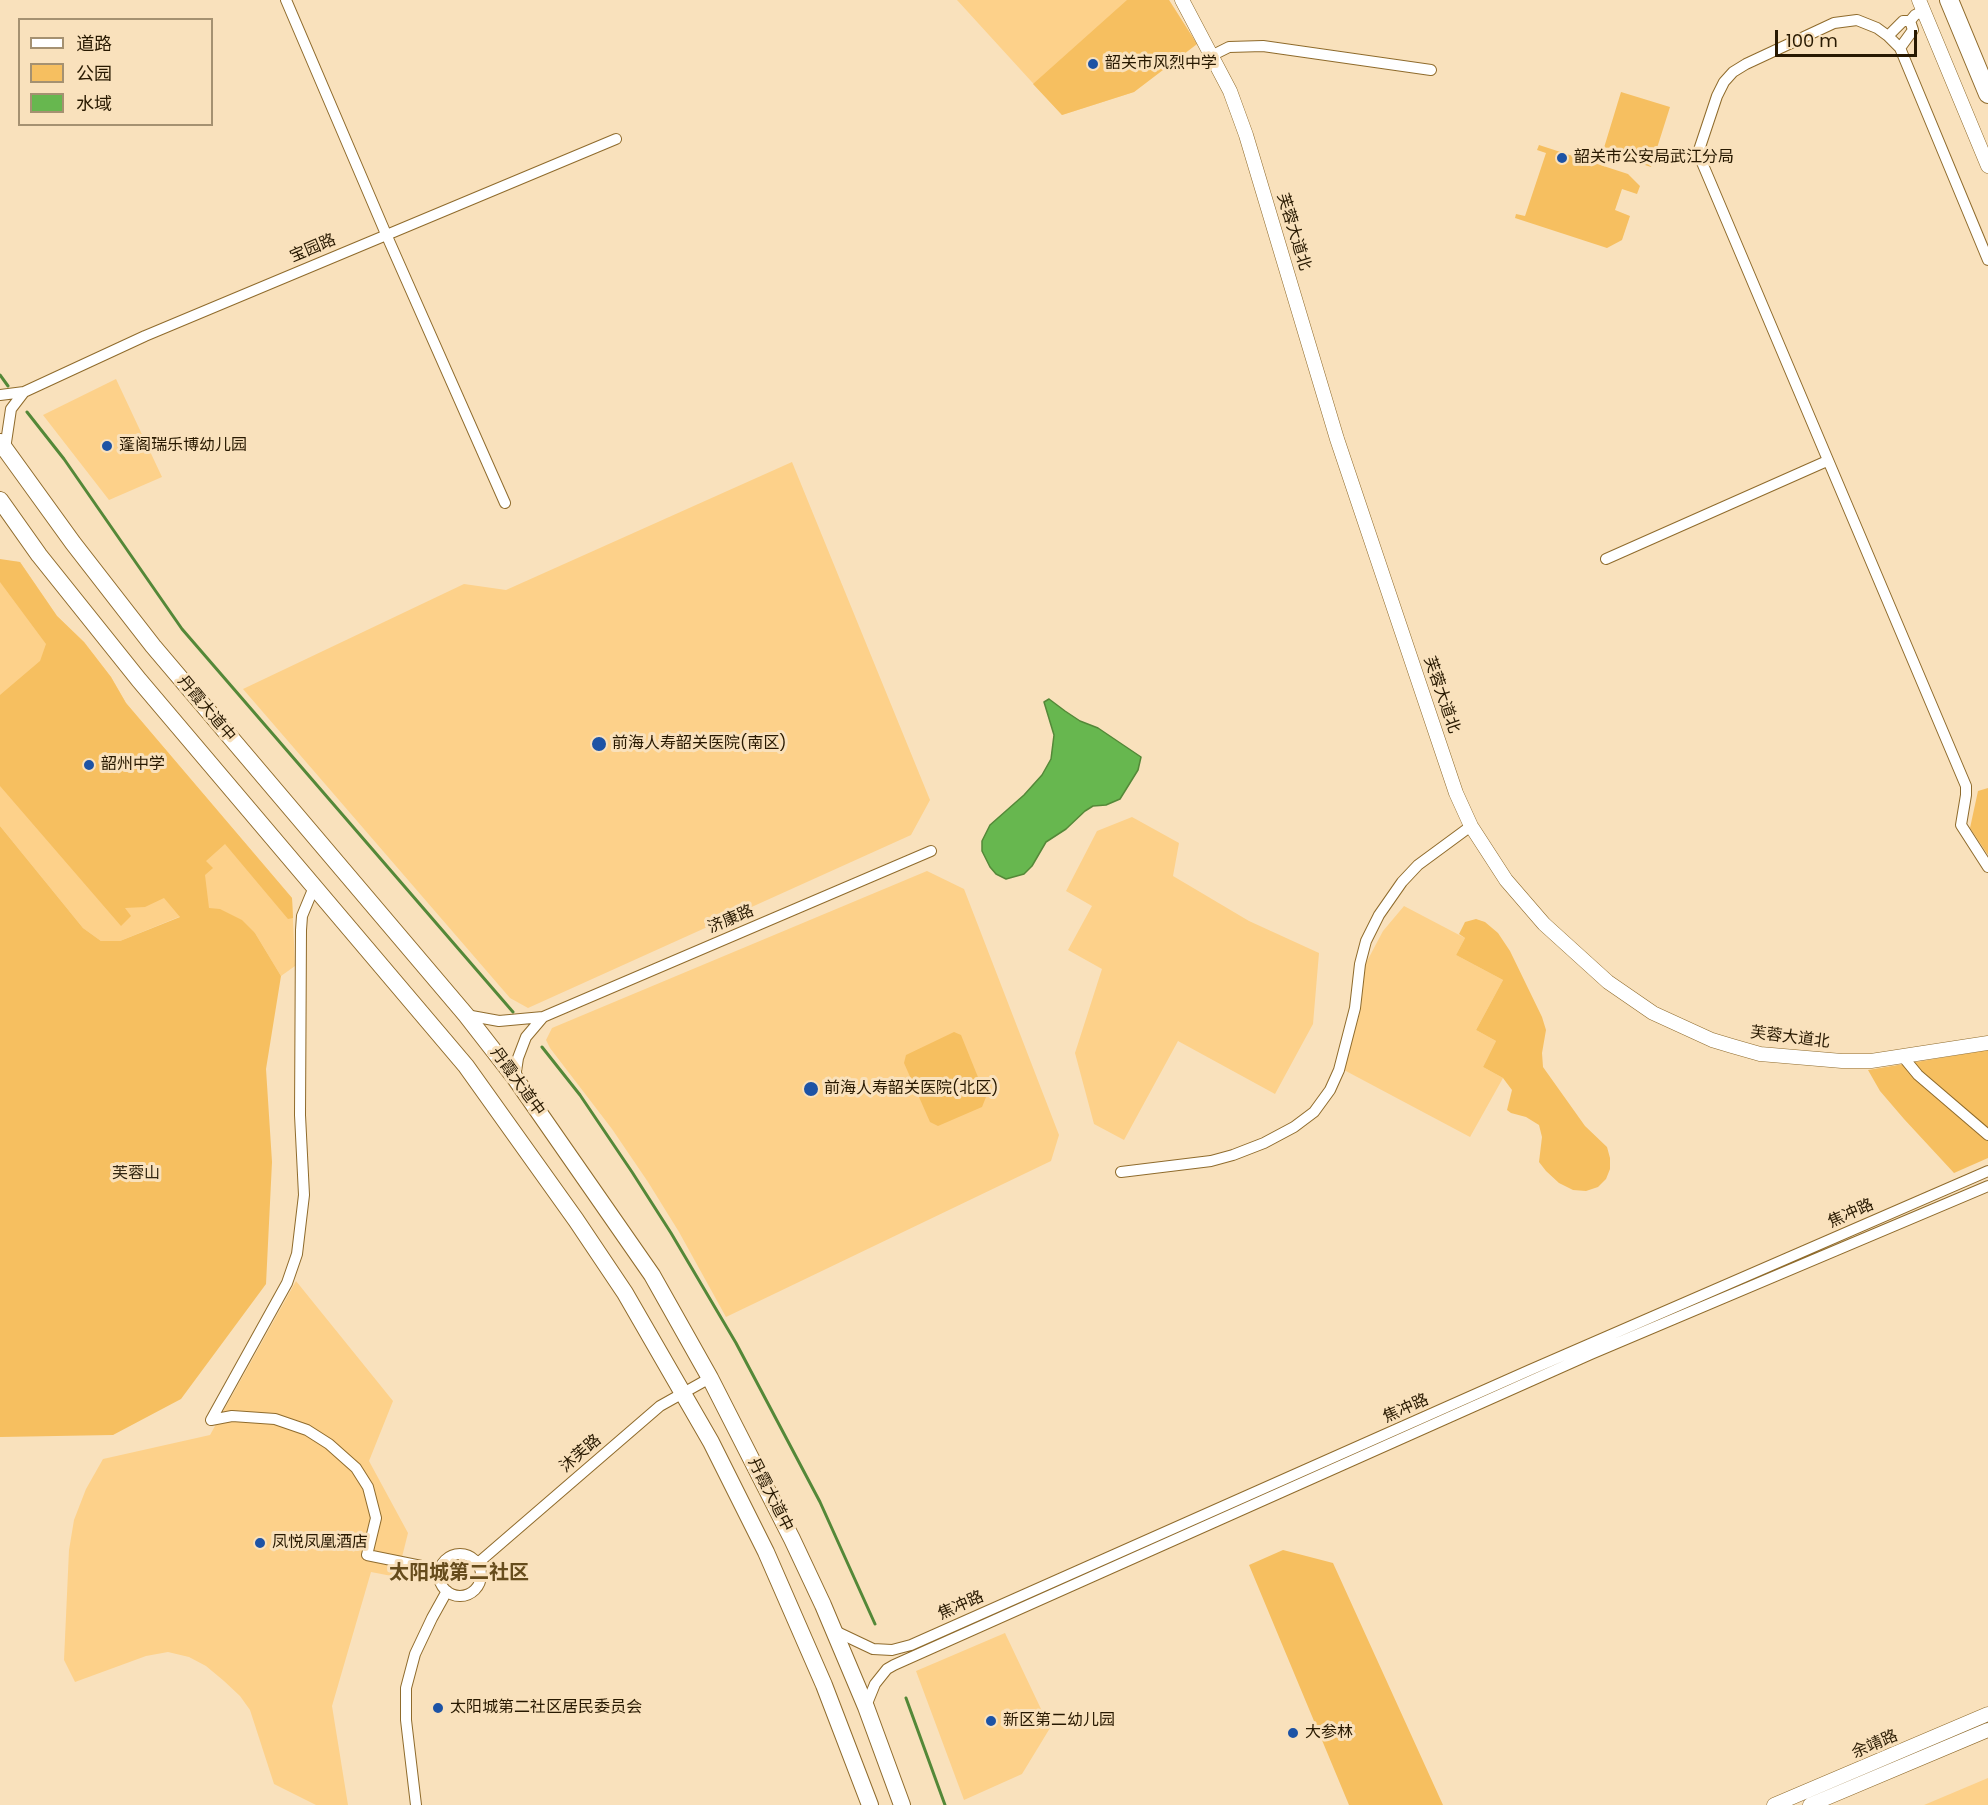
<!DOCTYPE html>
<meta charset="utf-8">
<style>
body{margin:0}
#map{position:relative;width:1988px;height:1805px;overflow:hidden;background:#f9e1bc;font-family:Poppins,"Noto Sans SC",sans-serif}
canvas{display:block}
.legend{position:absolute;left:18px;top:18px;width:195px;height:108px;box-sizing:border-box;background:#f9e1bc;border:2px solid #a59171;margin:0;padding:8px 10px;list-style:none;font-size:18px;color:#281901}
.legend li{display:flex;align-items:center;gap:12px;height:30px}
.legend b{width:30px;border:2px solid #a59171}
.scale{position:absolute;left:1775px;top:30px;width:142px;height:27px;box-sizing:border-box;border:3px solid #281901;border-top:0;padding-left:8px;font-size:18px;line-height:21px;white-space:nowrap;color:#281901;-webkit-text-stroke:4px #f9e1bc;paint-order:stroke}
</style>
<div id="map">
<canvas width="1988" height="1805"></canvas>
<ul class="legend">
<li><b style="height:8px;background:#fff"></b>道路</li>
<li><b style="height:16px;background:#f6bf60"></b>公园</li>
<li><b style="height:16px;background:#67b74f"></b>水域</li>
</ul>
<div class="scale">100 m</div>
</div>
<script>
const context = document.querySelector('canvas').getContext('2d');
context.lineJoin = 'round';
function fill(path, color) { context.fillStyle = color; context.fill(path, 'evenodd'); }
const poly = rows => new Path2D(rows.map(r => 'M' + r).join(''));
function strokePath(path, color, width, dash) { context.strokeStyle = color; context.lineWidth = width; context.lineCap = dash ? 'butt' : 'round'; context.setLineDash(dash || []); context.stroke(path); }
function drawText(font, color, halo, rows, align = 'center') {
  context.font = font + ' Poppins,"Noto Sans SC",sans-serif'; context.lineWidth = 6; context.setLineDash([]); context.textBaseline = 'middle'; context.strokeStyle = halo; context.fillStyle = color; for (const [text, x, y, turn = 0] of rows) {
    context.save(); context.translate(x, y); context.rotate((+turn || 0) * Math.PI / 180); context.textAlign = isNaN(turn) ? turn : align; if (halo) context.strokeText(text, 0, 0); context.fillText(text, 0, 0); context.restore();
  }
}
fill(poly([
 [957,0,1169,0,1197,44,1134,92,1062,115],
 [116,379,162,477,109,500,43,415],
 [792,462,930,800,911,835,528,1008,510,998,243,689,464,584,506,590],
 [0,560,20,562,57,616,84,642,111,677,126,703,292,898,295,966,281,976,255,933,196,910,120,941,101,941,83,928,0,826],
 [1132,817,1179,843,1173,876,1249,921,1319,953,1313,1024,1275,1094,1178,1041,1124,1140,1094,1124,1075,1053,1102,969,1068,950,1092,906,1066,891,1097,831],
 [927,871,964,889,1059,1135,1051,1161,726,1317,679,1232,648,1182,612,1129,550,1048,546,1040,552,1028],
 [1404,906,1465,938,1456,955,1503,980,1476,1030,1496,1041,1483,1067,1503,1078,1470,1137,1344,1070,1361,1008,1365,965,1383,931],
 [296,1281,393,1401,369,1461,408,1533,397,1577,371,1572,332,1706,348,1805,316,1805,274,1784,250,1710,240,1696,224,1681,206,1666,189,1657,168,1652,146,1656,75,1682,64,1660,69,1550,74,1520,86,1489,103,1459,210,1435],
 [1005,1633,1050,1728,1022,1774,964,1800,916,1671],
 [1988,1778,1988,1805,1924,1805]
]), '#fdd18a');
fill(poly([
 [1127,0,1169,0,1197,44,1134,92,1062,115,1033,84],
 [1621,92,1670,107,1651,167,1603,151],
 [1539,145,1628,174,1640,186,1637,194,1622,189,1615,210,1630,216,1622,240,1607,248,1515,218,1516,214,1525,216,1546,153,1537,150],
 [0,559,20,562,57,616,84,642,111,677,126,703,292,898,293,918,288,919,225,844,206,861,213,868,205,875,209,908,220,909,242,920,255,933,281,976,266,1069,272,1162,266,1284,181,1399,113,1435,0,1437,0,826,83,928,101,941,120,941,180,917,164,898,145,907,125,908,131,916,121,926,0,786,0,695,40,661,46,644,0,582],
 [1988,788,1988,855,1970,828,1978,791],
 [1476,919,1485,922,1498,933,1510,951,1542,1017,1546,1030,1542,1053,1543,1067,1585,1126,1607,1147,1610,1158,1610,1169,1606,1179,1598,1187,1586,1191,1573,1190,1559,1183,1546,1171,1539,1162,1542,1137,1539,1125,1526,1117,1511,1113,1507,1110,1512,1090,1503,1078,1483,1067,1496,1041,1476,1030,1503,980,1456,955,1465,938,1459,934,1465,922],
 [954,1032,961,1035,986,1097,982,1107,938,1126,930,1122,904,1063,906,1055],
 [1988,1050,1988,1158,1954,1173,1904,1119,1880,1091,1868,1070],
 [1283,1550,1333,1563,1443,1805,1349,1805,1249,1565]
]), '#f6bf60');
const water = poly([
 [1049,699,1065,711,1080,721,1098,728,1141,757,1138,770,1120,799,1106,805,1093,806,1085,811,1066,829,1046,842,1032,866,1024,874,1006,879,996,874,990,867,982,851,982,841,990,825,1024,795,1042,775,1051,759,1054,735,1044,702,1049,699]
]);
fill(water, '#67b74f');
strokePath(water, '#548838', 1.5);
strokePath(poly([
 [0,375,8,386],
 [27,412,64,459,182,629,513,1012],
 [542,1047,580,1095,632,1172,671,1233,736,1343,820,1502,875,1624],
 [906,1698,945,1805]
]), '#548838', 3);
const street = poly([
 [286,0,386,234,505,503],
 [1888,36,1903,21,1910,21,1915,15,1923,11],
 [1900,48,1913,30,1910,21],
 [1213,55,1229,47,1263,46,1431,70],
 [1988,260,1900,48,1888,36,1877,28,1857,20,1834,23,1746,64,1733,72,1724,82,1717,96,1698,153,1966,786,1966,795,1961,825,1988,867],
 [0,395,24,392,145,336,616,139],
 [5,449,11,409,24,392],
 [1606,559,1827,461],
 [466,1015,499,1021,543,1017,931,851],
 [1904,1058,1918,1075,1988,1135],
 [515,1078,518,1058,526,1037,543,1017],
 [1121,1172,1211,1161,1233,1155,1264,1143,1294,1127,1314,1112,1330,1090,1339,1070,1355,1008,1360,964,1366,941,1379,915,1402,882,1418,865,1471,826],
 [211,1420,287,1283,297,1254,304,1195,300,1115,301,930,302,916,314,887],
 [211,1420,232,1416,275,1419,307,1430,329,1444,356,1468,368,1487,376,1518,367,1555,441,1570],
 '439 1575a21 21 0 1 1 42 0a21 21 0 1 1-42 0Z',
 [478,1563,660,1406,710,1378],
 [835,1631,873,1649,892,1650,911,1645,1530,1370,1988,1171],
 [866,1706,875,1684,887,1669,894,1665,1591,1354,1988,1186],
 [416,1805,406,1720,406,1688,415,1654,432,1618,447,1591]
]);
const secondary = poly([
 [1182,0,1230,91,1246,135,1337,439,1456,793,1471,826,1506,880,1544,924,1608,982,1653,1013,1712,1040,1732,1046,1760,1054,1842,1061,1871,1061,1988,1043],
 [1919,0,1988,166],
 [1774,1805,1988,1714],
 [1810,1805,1988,1730]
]);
const primary = poly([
 [0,442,73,543,153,646,466,1015,515,1078,652,1275,710,1378,792,1539,823,1605,866,1707,902,1805],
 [0,500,39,555,139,680,466,1066,576,1220,625,1293,711,1442,766,1552,824,1685,870,1805]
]);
const highway = poly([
 [1949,0,1988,94]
]);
strokePath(street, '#8f6b2c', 12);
strokePath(secondary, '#8f6b2c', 15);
strokePath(primary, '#8f6b2c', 18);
strokePath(highway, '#8f6b2c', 20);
strokePath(street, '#fff', 10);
strokePath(secondary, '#fff', 14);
strokePath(primary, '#fff', 16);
strokePath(highway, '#fff', 18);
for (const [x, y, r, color] of [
 [1093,64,6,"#1d53a5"],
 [1562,158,6,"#1d53a5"],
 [107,446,6,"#1d53a5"],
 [599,744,8,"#1d53a5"],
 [89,765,6,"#1d53a5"],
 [811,1089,8,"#1d53a5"],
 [260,1543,6,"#1d53a5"],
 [438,1708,6,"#1d53a5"],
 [991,1721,6,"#1d53a5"],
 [1293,1733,6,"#1d53a5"]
]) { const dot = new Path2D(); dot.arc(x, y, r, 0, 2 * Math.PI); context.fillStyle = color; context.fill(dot); strokePath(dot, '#f9e1bc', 2); }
drawText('16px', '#281901', '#f9e1bc', [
 ["韶关市风烈中学",1105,64],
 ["韶关市公安局武江分局",1574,158],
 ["蓬阁瑞乐博幼儿园",119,446],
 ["前海人寿韶关医院(南区)",612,744],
 ["韶州中学",101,765],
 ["前海人寿韶关医院(北区)",824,1089],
 ["凤悦凤凰酒店",272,1543],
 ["太阳城第二社区居民委员会",450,1708],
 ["新区第二幼儿园",1003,1721],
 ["大参林",1305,1733]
], 'left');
drawText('16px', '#281901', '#f9e1bc', [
 ["芙蓉大道北",1293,232,73],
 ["宝园路",313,249,-23],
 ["芙蓉大道北",1441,695,71],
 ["丹霞大道中",206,709,50],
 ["济康路",731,920,-23],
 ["芙蓉大道北",1790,1038,7],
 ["丹霞大道中",517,1082,54],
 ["焦冲路",1851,1214,-24],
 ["焦冲路",1406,1409,-24],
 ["沐芙路",581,1454,-41],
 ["丹霞大道中",770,1495,63],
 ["焦冲路",961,1606,-24],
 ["余靖路",1875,1745,-23]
]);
drawText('16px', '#332712', '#f9e1bc', [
 ["芙蓉山",136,1174]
]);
drawText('bold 20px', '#664c1c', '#f9e1bc', [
 ["太阳城第二社区",459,1574]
]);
</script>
